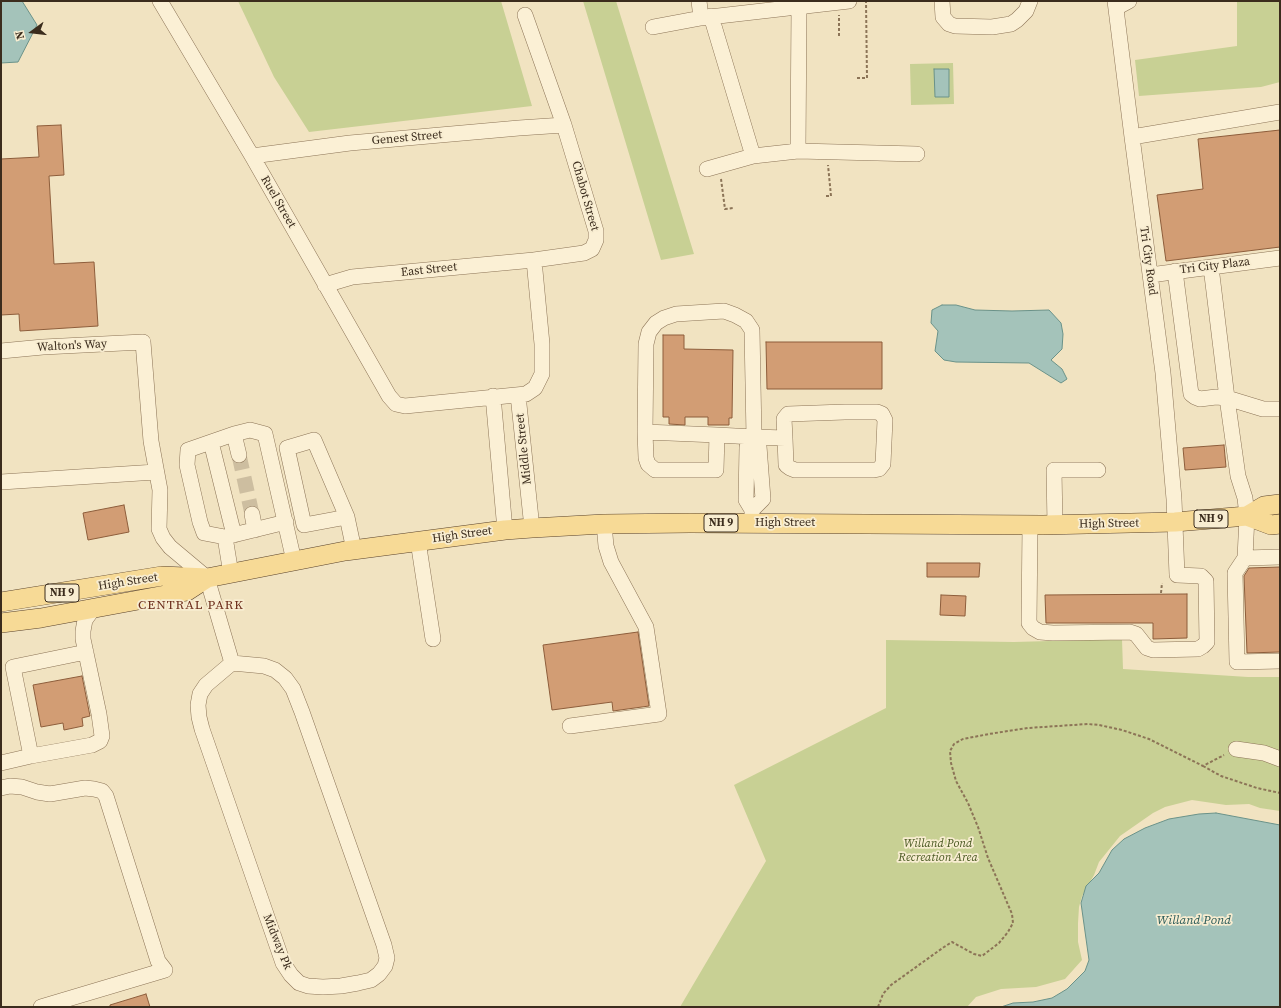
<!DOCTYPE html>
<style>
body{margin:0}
#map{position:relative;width:1281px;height:1008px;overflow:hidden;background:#f1e3c1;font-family:"Source Serif 4",serif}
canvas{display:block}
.frame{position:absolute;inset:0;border:2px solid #3b2c1d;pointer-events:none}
.north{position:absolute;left:12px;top:12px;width:40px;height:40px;-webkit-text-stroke:3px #f8edd1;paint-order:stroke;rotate:255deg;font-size:11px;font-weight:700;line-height:16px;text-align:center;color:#3b2c1d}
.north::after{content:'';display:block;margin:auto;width:14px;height:18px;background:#3b2c1d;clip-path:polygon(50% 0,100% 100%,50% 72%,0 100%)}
</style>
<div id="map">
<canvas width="1281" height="1008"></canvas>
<div class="frame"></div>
<div class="north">N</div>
</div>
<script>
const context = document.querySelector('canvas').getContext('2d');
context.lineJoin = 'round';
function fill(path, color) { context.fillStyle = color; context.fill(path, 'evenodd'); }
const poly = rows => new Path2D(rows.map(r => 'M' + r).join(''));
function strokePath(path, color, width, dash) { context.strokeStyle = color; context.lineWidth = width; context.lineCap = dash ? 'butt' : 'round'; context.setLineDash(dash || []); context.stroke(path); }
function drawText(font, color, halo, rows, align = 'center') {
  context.font = font + ' "Source Serif 4",serif'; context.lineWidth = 3.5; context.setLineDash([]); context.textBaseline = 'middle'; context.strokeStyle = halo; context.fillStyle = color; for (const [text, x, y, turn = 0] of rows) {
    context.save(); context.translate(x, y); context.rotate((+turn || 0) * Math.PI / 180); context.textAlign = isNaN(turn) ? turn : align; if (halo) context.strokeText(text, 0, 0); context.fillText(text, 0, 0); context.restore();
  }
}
fill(poly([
 [238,1,501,1,532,106,309,132,274,77],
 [583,1,616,1,694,254,661,260],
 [1237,1,1280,1,1280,82,1261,87,1139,96,1135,60,1237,46],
 [953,63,954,104,911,105,910,64],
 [1122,639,1123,669,1248,677,1280,677,1280,811,1260,808,1249,804,1226,805,1192,800,1165,807,1153,813,1120,836,1099,862,1094,875,1082,896,1079,907,1078,923,1078,942,1082,960,1065,979,1036,987,1001,989,976,997,967,1007,680,1007,766,861,734,785,886,708,886,640,1014,642]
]), '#c8d094');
const water = poly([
 [1,1,22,1,37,25,18,62,1,63,1,1],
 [934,69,949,69,949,97,935,97,934,69],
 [942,305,956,305,975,310,1012,311,1049,310,1061,323,1063,334,1062,349,1051,360,1062,369,1067,379,1061,383,1029,363,956,362,944,360,935,351,938,331,931,323,932,310,942,305],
 [1216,813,1280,825,1280,1007,1001,1007,1013,1003,1033,1002,1052,998,1067,989,1085,971,1089,960,1081,903,1086,886,1099,873,1112,850,1124,839,1145,828,1169,819,1199,814,1216,813]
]);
fill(water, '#a4c3ba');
strokePath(water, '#6a9289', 1);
const building = poly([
 [61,125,64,175,49,176,54,264,94,262,98,326,20,331,19,314,1,315,1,159,39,157,37,126,61,125],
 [1280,130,1280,247,1166,261,1157,195,1203,189,1198,139,1280,130],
 [663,335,684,335,684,349,733,350,732,418,729,418,729,425,708,425,708,417,685,417,685,425,669,424,669,417,663,417,663,335],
 [766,342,882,342,882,389,767,389,766,342],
 [1224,445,1226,467,1185,470,1183,448,1224,445],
 [124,505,129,532,88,540,83,513,124,505],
 [927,563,980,563,979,577,927,577,927,563],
 [1280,567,1280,652,1247,653,1244,576,1249,568,1280,567],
 [1187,594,1187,638,1153,639,1153,623,1046,623,1045,595,1187,594],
 [941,595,966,596,965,616,940,615,941,595],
 [638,632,649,706,613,711,612,702,552,710,543,645,638,632],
 [82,676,90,716,82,718,83,726,64,730,63,723,41,727,33,685,82,676],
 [146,994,150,1007,110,1007,110,1005,146,994]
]);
fill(building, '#d29d74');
strokePath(building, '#8d5d3b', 1);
strokePath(poly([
 [239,455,252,514]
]), '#cdbea0', 15, [15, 8]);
const minor = poly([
 [160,1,252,156,389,396,396,404,405,406,526,394,535,388,542,374,542,344,534,260,584,253,592,249,596,240,596,231,564,125,525,15],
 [699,1,701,18],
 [942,1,943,17,949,24,955,26,992,27,1011,24,1017,20,1026,11,1030,1],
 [1116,8,1129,1],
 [711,16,753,156],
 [653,27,701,18,849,1],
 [1132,137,1280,112],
 [798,151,799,6],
 [252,156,350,143,519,128,564,125],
 [707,169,753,156,798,151,917,154],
 [1211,267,1227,398,1238,476,1245,498,1247,516,1245,558,1235,573,1237,662,1280,661],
 [1175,271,1191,394,1195,397,1200,399,1216,397,1227,398,1263,409,1280,409],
 [1150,275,1280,258],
 [325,285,352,277,534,260],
 [1,351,43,347,143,342,151,441,160,490,159,529,163,538,170,547,207,578,232,663],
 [518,395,532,528],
 [493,396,505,530],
 [645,432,717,435],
 [234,434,239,455],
 [211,442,234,535],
 [1,482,156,472],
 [752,510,763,499,759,446,754,437,752,330,746,321,735,315,724,311,676,314,664,318,656,323,649,332,646,344,645,432,646,458,648,464,655,470,716,470,717,435,754,437,785,438,784,419,788,414,845,412,877,412,882,414,885,420,883,464,879,469,874,470,795,470,790,468,786,465,785,438],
 [252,514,255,530],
 [347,517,304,525,287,448,314,440,347,517,354,550],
 [752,520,752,510,746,500,747,447,754,437],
 [1030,525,1029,623,1033,628,1040,632,1053,633,1130,632,1136,634,1147,648,1153,650,1198,649,1203,646,1207,642,1206,581,1201,576,1177,575,1174,499,1163,373,1132,137,1115,1],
 [1055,525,1054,470,1098,470],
 [225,537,286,522],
 [418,541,433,639],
 [1245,558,1280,557],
 [231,574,225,537,204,533,200,522,187,465,188,450,234,434,250,430,265,434,294,561],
 [232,663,264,666,275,670,285,678,293,689,302,712,384,945,387,958,385,966,379,974,371,980,358,983,341,986,323,987,308,986,299,983,291,975,283,963,202,729,199,717,198,705,200,694,206,685,232,663],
 [570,726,659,714,646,627,611,562,606,546,604,524],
 [1236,749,1264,753,1280,759],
 [31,756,92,745,100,741,102,736,99,714,83,639,83,631,85,620,93,609],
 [1,763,31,756,13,667,86,652],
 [1,788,10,786,22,787,37,792,50,794,85,788,94,789,102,791,106,796,158,961,165,970,41,1007]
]);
const major = poly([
 [1247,516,1264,506,1280,504],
 [1,602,162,576,207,578,345,551,505,530,532,528,604,524,690,523,1043,525,1175,522,1247,516,1271,525,1280,524],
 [1,623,41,618,187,591,207,578]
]);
strokePath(minor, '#8c7457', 16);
strokePath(major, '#59422c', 20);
strokePath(poly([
 [839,36,839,15],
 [857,78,867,78,866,1],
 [721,179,725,209,733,208],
 [826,196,831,196,828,165],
 [1161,593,1162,583],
 [1203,766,1221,776,1257,788,1280,793],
 [878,1007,883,994,891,985,944,947,952,942,974,954,982,956,999,943,1008,932,1013,923,1012,914,988,858,978,827,968,803,956,781,951,763,950,751,954,744,963,739,989,734,1028,728,1088,724,1099,725,1122,730,1149,739,1203,766,1224,755]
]), '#8c7457', 2, [3, 2]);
strokePath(minor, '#fbf0d5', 15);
strokePath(major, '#f7da96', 19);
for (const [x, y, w] of [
 [1211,519,34],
 [721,523,34],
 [62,593,34]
]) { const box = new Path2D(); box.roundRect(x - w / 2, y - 9, w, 18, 3); context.fillStyle = '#f8edd1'; context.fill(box); strokePath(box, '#3b2c1d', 1); }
drawText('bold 11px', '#3b2c1d', null, [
 ["NH 9",1211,519],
 ["NH 9",721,523],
 ["NH 9",62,593]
]);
drawText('12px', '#3b2c1d', '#f8edd1', [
 ["Genest Street",407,138,-5],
 ["Chabot Street",585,196,74],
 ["Ruel Street",278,202,60],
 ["Tri City Road",1148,261,82],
 ["Tri City Plaza",1215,266,-7],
 ["East Street",429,270,-6],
 ["Walton's Way",72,346,-3],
 ["Middle Street",524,449,-96],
 ["High Street",785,523],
 ["High Street",1109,524,-1],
 ["High Street",462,535,-8],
 ["High Street",128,582,-9],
 ["Midway Pk",277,942,68]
]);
drawText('italic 12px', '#4a5922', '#f8edd1', [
 ["Willand Pond",938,844],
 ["Recreation Area",938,858]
]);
context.letterSpacing = '1px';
drawText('13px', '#6a2b19', '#f8edd1', [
 ["CENTRAL PARK",191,606]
]);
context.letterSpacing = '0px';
drawText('italic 13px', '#2b5b59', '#f8edd1', [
 ["Willand Pond",1194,921]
]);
</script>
